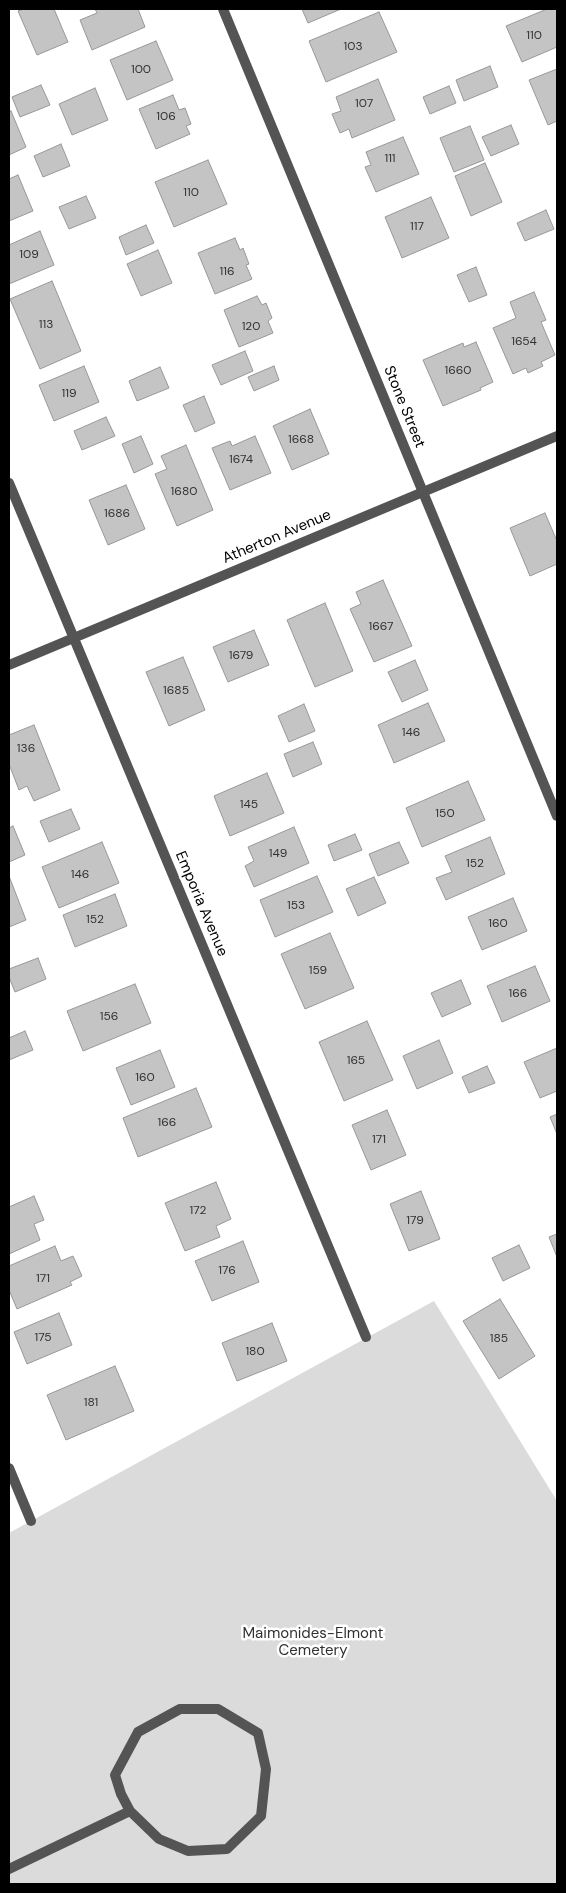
<!DOCTYPE html>
<style>
body{margin:0}
#map{position:relative;width:566px;height:1893px;overflow:hidden;background:#fff;font-family:"DM Sans",sans-serif}
canvas{display:block}
.frame{position:absolute;inset:0;border:10px solid #000;pointer-events:none}
</style>
<div id="map">
<canvas width="566" height="1893"></canvas>
<div class="frame"></div>
</div>
<script>
const context = document.querySelector('canvas').getContext('2d');
context.lineJoin = 'round';
function fill(path, color) { context.fillStyle = color; context.fill(path, 'evenodd'); }
const poly = rows => new Path2D(rows.map(r => 'M' + r).join(''));
function strokePath(path, color, width, dash) { context.strokeStyle = color; context.lineWidth = width; context.lineCap = dash ? 'butt' : 'round'; context.setLineDash(dash || []); context.stroke(path); }
function drawText(font, color, halo, rows, align = 'center') {
  context.font = font + ' "DM Sans",sans-serif'; context.lineWidth = 5; context.setLineDash([]); context.textBaseline = 'middle'; context.strokeStyle = halo; context.fillStyle = color; for (const [text, x, y, turn = 0] of rows) {
    context.save(); context.translate(x, y); context.rotate((+turn || 0) * Math.PI / 180); context.textAlign = isNaN(turn) ? turn : align; if (halo) context.strokeText(text, 0, 0); context.fillText(text, 0, 0); context.restore();
  }
}
fill(poly([
 [434,1301,557,1501,557,1884,9,1884,9,1533]
]), '#dbdbdb');
const building = poly([
 [24,9,54,9,68,42,37,55,18,11,24,9],
 [95,9,138,9,145,27,92,50,80,20,97,13,95,9],
 [302,9,341,9,308,23,302,9],
 [547,9,557,9,557,47,522,62,506,26,547,9],
 [379,12,397,52,326,82,309,41,379,12],
 [156,41,173,80,127,100,110,60,156,41],
 [490,66,498,87,464,101,456,80,490,66],
 [557,69,557,121,548,125,529,80,557,69],
 [378,79,395,120,352,138,349,129,340,133,332,114,341,111,336,97,378,79],
 [41,85,50,105,20,117,12,97,41,85],
 [449,86,456,103,430,114,423,97,449,86],
 [95,88,108,120,72,135,59,104,95,88],
 [173,95,179,110,185,108,191,124,186,126,190,134,156,149,139,109,173,95],
 [11,111,26,147,9,155,9,112,11,111],
 [511,125,519,144,491,156,482,137,511,125],
 [470,126,484,160,454,172,440,138,470,126],
 [403,137,419,174,376,192,365,167,371,165,366,152,403,137],
 [61,144,70,166,43,177,34,156,61,144],
 [208,160,227,204,174,227,155,182,208,160],
 [485,163,502,202,471,216,455,176,485,163],
 [18,175,33,211,9,221,9,179,18,175],
 [86,196,96,218,69,229,59,207,86,196],
 [431,197,449,238,402,258,385,217,431,197],
 [546,210,554,229,525,241,517,223,546,210],
 [146,225,154,243,126,255,119,237,146,225],
 [40,231,54,265,9,284,9,245,40,231],
 [235,238,240,250,243,248,249,264,246,265,252,279,215,294,198,253,235,238],
 [158,250,172,283,141,296,127,264,158,250],
 [476,267,487,295,469,302,457,275,476,267],
 [52,281,81,351,40,369,10,299,52,281],
 [534,292,546,320,541,322,555,355,541,362,543,366,528,373,526,368,513,374,493,328,516,318,510,302,534,292],
 [257,296,262,305,266,303,272,318,268,321,273,333,239,347,224,310,257,296],
 [476,342,493,382,480,388,481,390,443,406,423,360,463,343,464,347,476,342],
 [245,351,253,371,221,385,212,365,245,351],
 [84,366,99,402,54,421,39,385,84,366],
 [274,366,279,380,254,391,248,377,274,366],
 [160,367,169,388,137,401,129,381,160,367],
 [204,396,215,423,195,432,183,405,204,396],
 [310,409,329,454,292,470,273,426,310,409],
 [106,417,115,436,82,450,74,431,106,417],
 [141,436,153,464,134,473,122,444,141,436],
 [255,436,271,473,230,490,212,448,230,441,232,446,255,436],
 [186,445,213,510,177,526,155,474,167,469,161,456,186,445],
 [126,485,145,529,108,545,89,500,126,485],
 [545,513,557,541,557,564,530,576,510,528,545,513],
 [383,580,412,646,374,662,350,609,361,604,356,592,383,580],
 [325,603,353,671,315,687,287,620,325,603],
 [254,630,269,665,228,682,213,647,254,630],
 [183,657,205,710,169,726,146,672,183,657],
 [415,660,428,690,402,702,388,672,415,660],
 [428,703,445,741,394,763,378,725,428,703],
 [304,704,315,731,289,742,278,716,304,704],
 [34,725,60,790,34,801,27,786,19,790,9,764,9,735,34,725],
 [313,742,322,764,293,777,284,754,313,742],
 [267,773,284,813,230,836,214,796,267,773],
 [468,781,485,820,422,847,406,808,468,781],
 [71,809,80,829,49,842,40,821,71,809],
 [13,826,25,855,9,862,9,828,13,826],
 [294,827,309,863,254,887,245,866,254,861,248,847,294,827],
 [355,834,362,850,334,861,328,845,355,834],
 [490,837,505,874,446,900,436,878,452,872,445,856,490,837],
 [102,842,119,883,59,908,42,867,102,842],
 [399,842,409,863,378,876,369,854,399,842],
 [9,876,26,920,9,927,9,876],
 [317,876,333,912,275,937,260,900,317,876],
 [374,877,386,903,358,916,346,889,374,877],
 [115,894,127,926,75,947,63,915,115,894],
 [513,898,527,931,482,950,468,917,513,898],
 [330,933,354,988,305,1009,281,954,330,933],
 [38,958,46,979,15,992,9,977,9,969,38,958],
 [535,966,550,1001,502,1022,487,986,535,966],
 [461,980,471,1004,442,1017,431,993,461,980],
 [135,984,151,1023,83,1051,67,1011,135,984],
 [367,1021,393,1080,344,1101,319,1042,367,1021],
 [25,1031,33,1050,9,1060,9,1038,25,1031],
 [439,1040,453,1073,417,1089,403,1056,439,1040],
 [557,1048,557,1091,540,1098,524,1062,557,1048],
 [160,1050,175,1087,131,1105,116,1068,160,1050],
 [487,1066,495,1083,469,1093,462,1077,487,1066],
 [196,1088,212,1127,138,1157,123,1118,196,1088],
 [387,1110,406,1155,371,1170,352,1125,387,1110],
 [557,1114,557,1134,550,1117,557,1114],
 [216,1182,231,1219,216,1226,220,1237,185,1251,165,1203,216,1182],
 [421,1191,440,1239,409,1251,390,1204,421,1191],
 [34,1196,44,1220,34,1224,40,1240,9,1254,9,1207,34,1196],
 [557,1234,557,1257,549,1237,557,1234],
 [243,1241,259,1282,212,1301,195,1261,243,1241],
 [519,1245,530,1268,503,1281,492,1258,519,1245],
 [55,1246,61,1261,73,1256,82,1276,70,1282,72,1285,17,1309,9,1290,9,1266,55,1246],
 [500,1299,535,1356,499,1379,463,1321,500,1299],
 [59,1313,72,1345,27,1364,14,1332,59,1313],
 [272,1323,287,1361,237,1381,222,1343,272,1323],
 [115,1366,134,1411,66,1440,47,1395,115,1366]
]);
fill(building, '#c4c4c4');
strokePath(building, '#989898', 1);
strokePath(poly([
 [180,1709,218,1709,258,1733,266,1769,261,1816,227,1849,188,1851,159,1839,130,1811,121,1794,115,1775,138,1732,180,1709],
 [9,1869,130,1811]
]), '#545454', 10);
strokePath(poly([
 [223,9,557,816],
 [9,483,366,1337],
 [9,665,557,436],
 [9,1468,31,1521]
]), '#545454', 10);
drawText('12px', '#313131', null, [
 ["110",534,36],
 ["103",353,47],
 ["100",141,70],
 ["107",364,104],
 ["106",166,117],
 ["111",390,159],
 ["110",191,193],
 ["117",417,227],
 ["109",29,255],
 ["116",227,272],
 ["113",46,325],
 ["120",251,327],
 ["1654",524,342],
 ["1660",458,371],
 ["119",69,394],
 ["1668",301,440],
 ["1674",241,460],
 ["1680",184,492],
 ["1686",117,514],
 ["1667",381,627],
 ["1679",241,656],
 ["1685",176,691],
 ["146",411,733],
 ["136",26,749],
 ["145",249,805],
 ["150",445,814],
 ["149",278,854],
 ["152",475,864],
 ["146",80,875],
 ["153",296,906],
 ["152",95,920],
 ["160",498,924],
 ["159",318,971],
 ["166",518,994],
 ["156",109,1017],
 ["165",356,1061],
 ["160",145,1078],
 ["166",167,1123],
 ["171",379,1140],
 ["172",198,1211],
 ["179",415,1221],
 ["176",227,1271],
 ["171",43,1279],
 ["175",43,1338],
 ["185",499,1339],
 ["180",255,1352],
 ["181",91,1403]
]);
drawText('15px', '#000', '#fff', [
 ["Stone Street",404,407,68],
 ["Atherton Avenue",277,537,-23],
 ["Emporia Avenue",201,904,67]
]);
drawText('15px', '#323232', '#fff', [
 ["Maimonides-Elmont",313,1634],
 ["Cemetery",313,1651]
]);
</script>
